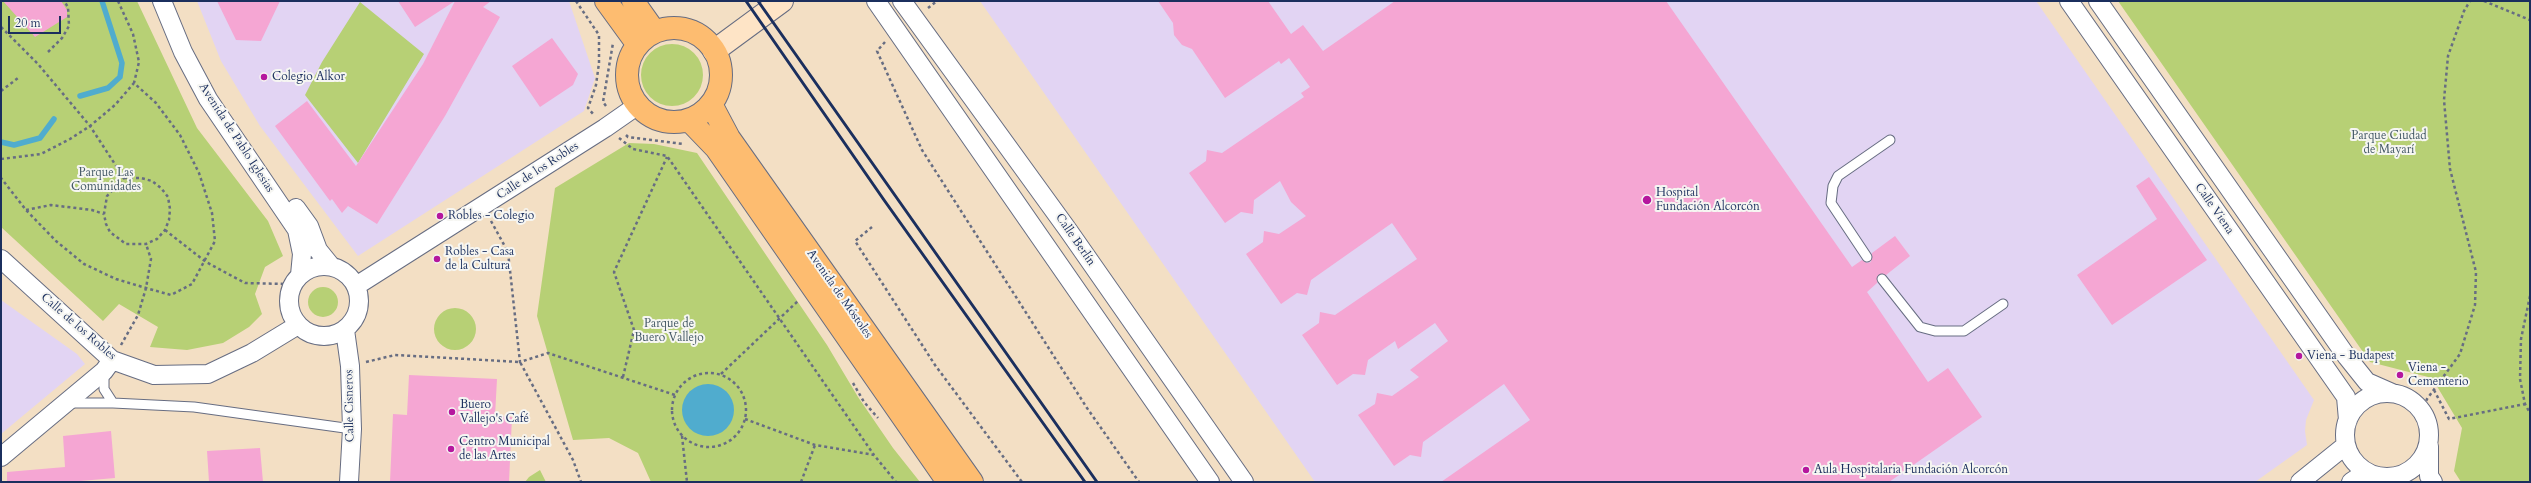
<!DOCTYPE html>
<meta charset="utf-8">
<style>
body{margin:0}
#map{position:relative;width:2531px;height:483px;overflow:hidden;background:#f3dfc4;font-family:Cardo,serif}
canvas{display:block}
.frame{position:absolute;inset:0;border:2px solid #1b2f5e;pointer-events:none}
.scale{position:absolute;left:8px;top:16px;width:53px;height:18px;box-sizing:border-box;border:2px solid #1b2f5e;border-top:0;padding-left:5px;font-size:12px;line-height:14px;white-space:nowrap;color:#1b2f5e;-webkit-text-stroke:3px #f6f6f2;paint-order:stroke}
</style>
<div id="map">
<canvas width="2531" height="483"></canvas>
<div class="frame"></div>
<div class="scale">20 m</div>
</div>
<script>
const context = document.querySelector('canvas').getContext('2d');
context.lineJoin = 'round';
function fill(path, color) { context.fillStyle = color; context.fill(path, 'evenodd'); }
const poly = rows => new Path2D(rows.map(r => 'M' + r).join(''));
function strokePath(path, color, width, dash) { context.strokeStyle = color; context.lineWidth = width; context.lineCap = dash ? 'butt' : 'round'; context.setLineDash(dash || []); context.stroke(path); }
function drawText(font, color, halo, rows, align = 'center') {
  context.font = font + ' Cardo,serif'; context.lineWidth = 4; context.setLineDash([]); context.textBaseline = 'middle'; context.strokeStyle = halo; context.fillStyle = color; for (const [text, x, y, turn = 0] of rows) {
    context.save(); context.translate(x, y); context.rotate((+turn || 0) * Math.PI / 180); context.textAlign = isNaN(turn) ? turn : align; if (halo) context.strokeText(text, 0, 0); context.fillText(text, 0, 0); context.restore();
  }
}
fill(poly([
 [197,1,569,1,595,78,584,111,358,256,260,126,221,61],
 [980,1,2036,1,2314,400,2306,420,2305,431,2307,445,2255,482,1315,482],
 [1,300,77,354,85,364,1,434]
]), '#e2d4f3');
fill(poly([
 [1,1,137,1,197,128,268,221,283,256,265,267,255,294,262,314,249,327,223,343,187,350,150,347,158,327,119,304,103,321,1,227],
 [2118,1,2530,1,2530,482,2461,482,2454,471,2462,428,2432,378,2370,362],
 [360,2,424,54,358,163,305,95,322,62],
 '641 75a31 31 0 1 1 62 0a31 31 0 1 1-62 0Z',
 [629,143,654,144,697,153,827,345,858,397,893,448,920,482,651,482,638,453,609,438,573,440,537,316,555,188],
 '308 302a15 15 0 1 1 30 0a15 15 0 1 1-30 0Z',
 '434 329a21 21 0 1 1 42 0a21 21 0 1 1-42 0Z',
 [540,470,546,482,525,482,529,477]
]), '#b7d075');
fill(poly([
 '682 410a26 26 0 1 1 52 0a26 26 0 1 1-52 0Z'
]), '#50acce');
strokePath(poly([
 [80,96,108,88,120,77,122,63,102,1],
 [1,142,14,145,40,138,54,119]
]), '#50acce', 5.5);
fill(poly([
 [3,1,61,1,67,10,67,17,35,37],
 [217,1,280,1,261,41,236,40],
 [398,1,455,1,415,27],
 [455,1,491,1,483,7,500,17,445,116,377,224,348,206,342,213,332,199,330,201,275,126,307,101,356,166,423,64],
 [1158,1,1268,1,1291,34,1303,25,1323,51,1395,1,1666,1,1852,267,1862,260,1867,263,1871,262,1872,253,1895,236,1910,256,1886,275,1878,275,1877,283,1867,292,1928,382,1948,368,1982,417,1889,482,1441,482,1530,420,1504,384,1423,442,1421,457,1410,455,1394,466,1358,415,1375,404,1377,393,1392,396,1419,377,1410,370,1448,341,1435,323,1398,349,1395,341,1368,360,1365,375,1353,374,1337,385,1302,335,1319,323,1320,312,1335,315,1417,259,1392,223,1311,280,1307,295,1297,293,1281,304,1246,254,1263,242,1264,231,1279,234,1306,216,1291,202,1280,181,1254,200,1253,214,1241,212,1225,223,1189,173,1206,161,1207,150,1222,153,1304,97,1301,93,1310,87,1289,58,1281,64,1279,61,1225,98,1192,49,1182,45,1174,35,1173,23],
 [552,38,578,74,573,85,540,107,512,66],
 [2149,177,2207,260,2112,325,2077,275,2157,219,2136,186],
 [409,375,497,379,495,416,512,417,509,482,390,482,393,414,407,415],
 [111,431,115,478,69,482,7,482,7,472,65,467,63,436],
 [260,448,263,482,209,482,207,451]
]), '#f5a6d3');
const lane = poly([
 [1867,257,1831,203,1833,186,1838,176,1890,140],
 [1882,279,1920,327,1935,331,1964,331,2003,304],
 [104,371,104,389,113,403],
 [68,403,113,403,194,407,352,429]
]);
const street = poly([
 [162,1,183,52,208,99,297,230,302,254,300,275],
 [876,1,1210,482],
 [902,1,1068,230,1244,482],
 [2069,1,2346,397,2348,420],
 [2098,1,2347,357,2367,382,2392,393],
 [296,208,309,226,318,250,331,266],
 [1,259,112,360,154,375,208,374,252,353,298,325],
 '289 301a35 35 0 1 1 70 0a35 35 0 1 1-70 0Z',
 [356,286,605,128,638,105],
 [345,330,350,366,352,429,349,482],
 '2345 435a42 42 0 1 1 84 0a42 42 0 1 1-84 0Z',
 [2429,446,2429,476,2433,482],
 [1,457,104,371,112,360],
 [2300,482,2346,445],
 [2351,482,2366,472]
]);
const secondary = poly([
 [714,51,782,1]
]);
const primary = poly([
 [606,1,638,45],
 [633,1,655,32],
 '627 75a47 47 0 1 1 94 0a47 47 0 1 1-94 0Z',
 [711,104,729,138,972,482],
 [689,120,716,148,948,482]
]);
strokePath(lane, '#676d82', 11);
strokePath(street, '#676d82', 20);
strokePath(secondary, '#676d82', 24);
strokePath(primary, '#676d82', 24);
strokePath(poly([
 [118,1,133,34,139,62,134,83],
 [576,1,599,35,599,63,596,85,588,108,594,115],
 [2484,1,2530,20],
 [928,8,937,1],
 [1,27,38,64,90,126,124,178],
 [885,42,877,51,922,150,1087,408,1139,482],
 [48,52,62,38,69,26,68,7,64,1],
 [1,91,18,78],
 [606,106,603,102,613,43],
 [626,135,628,137,683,144],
 [619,138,633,149,667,156,874,455],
 [1,159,41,154,70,139,90,126,115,105,134,83,156,103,180,135,199,173,212,213,215,241,192,284,171,295,146,288,116,279,84,264,56,241,26,210,1,178],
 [124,178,141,178,152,181,161,188,168,197,170,209,169,220,165,230,157,239,146,244,126,244,110,232,106,224,104,214,107,196,124,178],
 [26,210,51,205,92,210,104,214],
 [491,221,508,252,520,362,548,353,675,395],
 [872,227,855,241,935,365,1022,482],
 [165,230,206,262,245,283,286,284],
 [2530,296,2521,339,2520,379,2525,404,2530,413],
 [121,345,138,315,146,288,151,259,146,244],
 [366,362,395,355,520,362,573,460,581,482],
 '672 410a37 37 0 1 1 74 0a37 37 0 1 1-74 0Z',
 [721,374,799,300],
 [623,377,634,330,614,272,667,157],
 [853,383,864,402,878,418],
 [2434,390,2449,419,2525,404],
 [2422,412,2427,399,2460,354,2475,305,2476,272,2450,169,2444,100,2448,56,2464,11,2470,1],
 [745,419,815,445,874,455,896,482],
 [682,436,687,482],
 [801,482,815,445]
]), '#676d82', 2.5, [3, 3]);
strokePath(lane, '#fff', 9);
strokePath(street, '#fff', 18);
strokePath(secondary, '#fee4c6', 22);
strokePath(primary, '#fdbc70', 22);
strokePath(poly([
 [746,1,884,200,1085,482],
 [758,1,1097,482]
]), '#1b2f5e', 3);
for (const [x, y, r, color] of [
 [264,77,4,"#b5179e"],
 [1647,200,5,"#b5179e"],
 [440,216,4,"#b5179e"],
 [437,259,4,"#b5179e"],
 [2299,356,4,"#b5179e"],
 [2400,375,4,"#b5179e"],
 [452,412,4,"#b5179e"],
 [451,449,4,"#b5179e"],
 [1806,470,4,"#b5179e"]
]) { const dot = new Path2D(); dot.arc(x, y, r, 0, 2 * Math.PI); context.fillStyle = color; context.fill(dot); strokePath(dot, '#f6f6f2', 1.5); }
drawText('12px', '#1b2f5e', '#f6f6f2', [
 ["Colegio Alkor",272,77],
 ["Hospital",1656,193],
 ["Fundación Alcorcón",1656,207],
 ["Robles - Colegio",448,216],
 ["Robles - Casa",445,252],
 ["de la Cultura",445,266],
 ["Viena - Budapest",2307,356],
 ["Viena -",2408,368],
 ["Cementerio",2408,382],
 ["Buero",460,405],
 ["Vallejo's Café",460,419],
 ["Centro Municipal",459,442],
 ["de las Artes",459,456],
 ["Aula Hospitalaria Fundación Alcorcón",1814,470]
], 'left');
drawText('12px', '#425764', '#f6f6f2', [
 ["Parque Ciudad",2389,136],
 ["de Mayarí",2389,150],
 ["Parque Las",106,173],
 ["Comunidades",106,187],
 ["Parque de",669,324],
 ["Buero Vallejo",669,338]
]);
drawText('12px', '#1b2f5e', '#f6f6f2', [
 ["Avenida de Pablo Iglesias",236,138,57],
 ["Calle de los Robles",538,171,-33],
 ["Calle Viena",2214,209,55],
 ["Calle Berlín",1075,240,55],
 ["Avenida de Móstoles",839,294,55],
 ["Calle de los Robles",78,327,41],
 ["Calle Cisneros",350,406,-91]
]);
</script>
